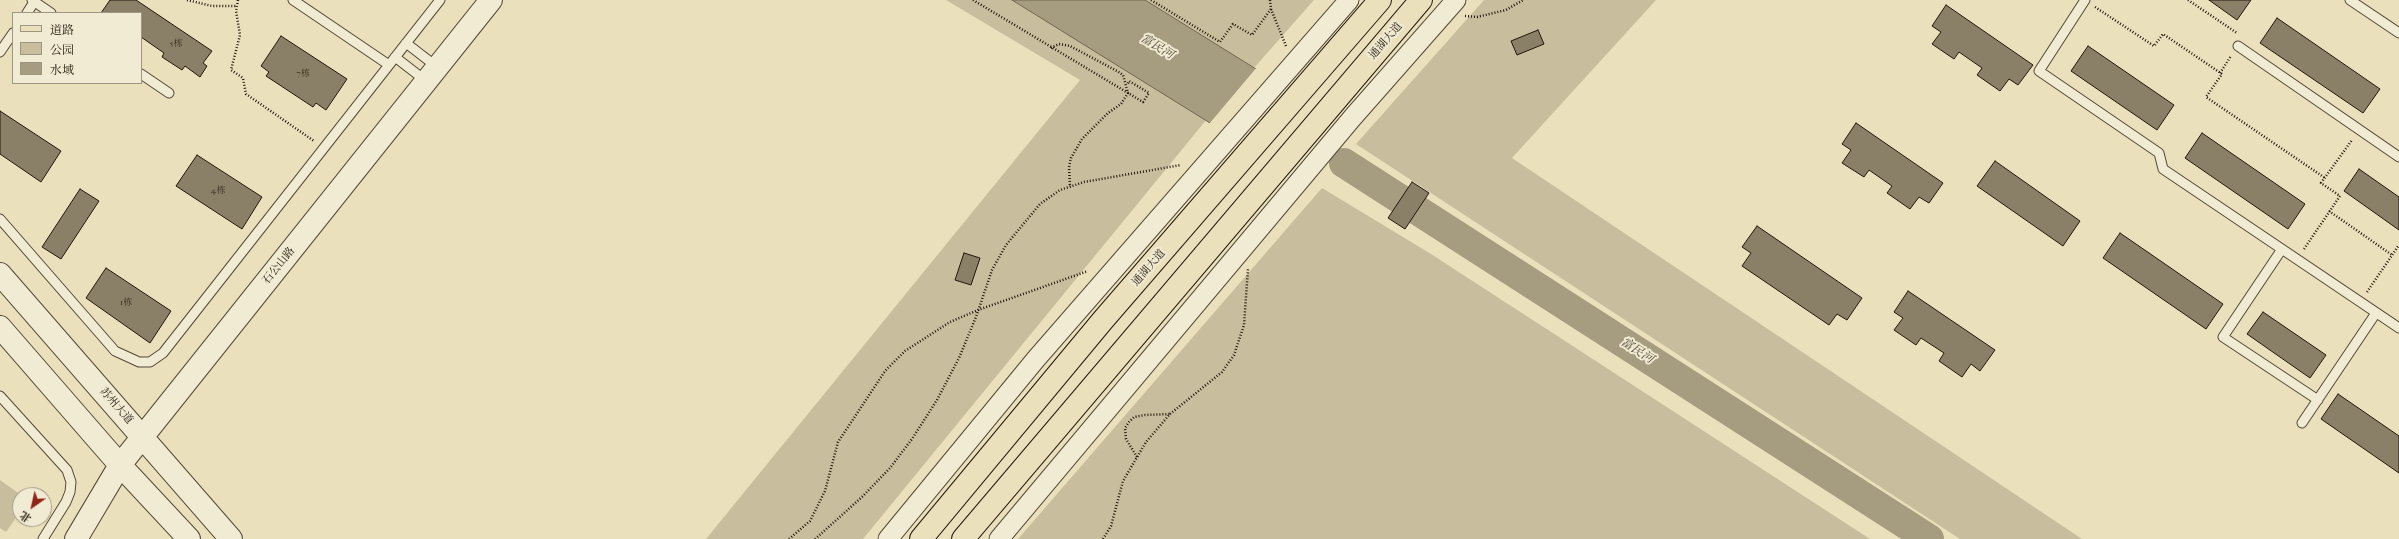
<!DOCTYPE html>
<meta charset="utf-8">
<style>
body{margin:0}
#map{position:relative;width:2399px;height:539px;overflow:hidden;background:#eae0bc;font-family:"IM FELL French Canon","Noto Serif SC",serif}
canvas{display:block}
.legend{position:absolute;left:12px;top:12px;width:130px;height:72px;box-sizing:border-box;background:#f1ebd3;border:1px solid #9e9683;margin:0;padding:5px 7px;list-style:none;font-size:12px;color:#22170b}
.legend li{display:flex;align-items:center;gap:8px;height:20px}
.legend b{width:20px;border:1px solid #9e9683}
.north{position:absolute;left:12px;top:487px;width:40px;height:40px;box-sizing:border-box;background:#f1ebd3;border:1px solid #9e9683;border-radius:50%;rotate:214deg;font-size:11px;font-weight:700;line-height:16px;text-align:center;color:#22170b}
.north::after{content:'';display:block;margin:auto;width:14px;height:18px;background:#8f2418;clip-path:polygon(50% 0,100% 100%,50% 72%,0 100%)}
</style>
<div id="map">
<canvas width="2399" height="539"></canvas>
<ul class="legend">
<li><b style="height:5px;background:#eae0bc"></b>道路</li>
<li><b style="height:11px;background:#c8be9e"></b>公园</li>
<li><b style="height:11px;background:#a69c80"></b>水域</li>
</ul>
<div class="north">北</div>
</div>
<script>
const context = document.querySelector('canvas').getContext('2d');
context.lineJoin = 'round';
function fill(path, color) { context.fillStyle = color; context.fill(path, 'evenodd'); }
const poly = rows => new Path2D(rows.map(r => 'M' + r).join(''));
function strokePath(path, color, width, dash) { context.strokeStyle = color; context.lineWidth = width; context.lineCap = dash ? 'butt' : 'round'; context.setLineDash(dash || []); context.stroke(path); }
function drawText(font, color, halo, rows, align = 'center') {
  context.font = font + ' "IM FELL French Canon","Noto Serif SC",serif'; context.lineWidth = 4; context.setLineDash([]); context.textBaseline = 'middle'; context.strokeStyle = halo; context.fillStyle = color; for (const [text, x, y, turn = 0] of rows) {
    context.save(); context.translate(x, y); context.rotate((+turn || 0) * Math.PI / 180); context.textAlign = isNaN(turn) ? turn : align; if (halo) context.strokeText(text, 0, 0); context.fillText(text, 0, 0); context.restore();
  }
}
fill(poly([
 [946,0,1012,0,1207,119,863,539,706,539,1080,80],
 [1140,0,1314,0,1254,68],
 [1484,0,1656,0,1512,158,2082,539,1960,539,1356,144],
 [1322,188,1431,254,1870,539,1018,539],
 [0,480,21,495,20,512,6,532,0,528]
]), '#c8be9e');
const water = poly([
 [1012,0,1145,0,1256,69,1210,123,1012,0]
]);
fill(water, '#a69c80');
strokePath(water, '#716751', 1);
fill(poly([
 [1257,67,1257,70,1211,125,1208,125]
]), '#eae0bc');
strokePath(poly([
 [1344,163,1929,539]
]), '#a69c80', 30);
const building = poly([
 [110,0,136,0,212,51,203,63,207,66,200,77,185,66,182,70,162,57,164,53,141,37,141,13,101,13,110,0],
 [2209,0,2251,0,2237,20,2209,0],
 [1946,5,2033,65,2018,85,2009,79,2000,91,1977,75,1982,68,1959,52,1954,59,1932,44,1941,32,1932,26,1946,5],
 [2277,18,2380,89,2363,113,2260,43,2277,18],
 [1538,30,1544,44,1517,55,1511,41,1538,30],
 [281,36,347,79,326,110,316,103,313,107,266,76,269,72,261,66,281,36],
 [2088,46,2174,105,2157,130,2071,71,2088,46],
 [0,111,61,151,41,182,0,154,0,111],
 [1856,123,1943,183,1929,203,1919,197,1910,209,1887,193,1892,186,1869,170,1864,177,1842,163,1851,150,1842,144,1856,123],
 [2202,133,2305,204,2288,229,2185,158,2202,133],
 [197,155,262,197,242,229,176,186,197,155],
 [1995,161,2080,221,2063,246,1977,186,1995,161],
 [2359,169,2399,197,2399,230,2344,191,2359,169],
 [1412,182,1429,193,1405,229,1388,218,1412,182],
 [80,189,99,201,61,259,42,247,80,189],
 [1757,226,1862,298,1847,320,1837,314,1829,325,1742,266,1751,253,1742,247,1757,226],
 [2120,233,2223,304,2206,329,2103,258,2120,233],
 [964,253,980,258,971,285,955,280,964,253],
 [106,268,171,311,150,343,86,298,106,268],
 [1908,291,1995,350,1980,371,1971,364,1962,377,1939,361,1944,353,1921,338,1916,345,1894,330,1903,318,1894,312,1908,291],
 [2263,312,2326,355,2310,378,2247,334,2263,312],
 [2338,394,2399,436,2399,473,2321,419,2338,394]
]);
fill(building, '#8a8067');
strokePath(building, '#22170b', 1);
const service = poly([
 [32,0,51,13],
 [293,0,389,65],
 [2085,0,2039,71,2159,153,2163,169,2399,328],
 [2350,0,2399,33],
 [27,13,34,2],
 [406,43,437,67],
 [2238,46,2399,157],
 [0,52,13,33],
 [395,57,426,81],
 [141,74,169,93],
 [0,219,115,351,139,362,150,362,163,353,440,0],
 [2282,249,2223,337,2318,400],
 [0,396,67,470,71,482,70,492,66,502,43,539],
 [2302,423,2376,313]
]);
const minor = poly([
 [888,539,1036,359,1349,0],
 [999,539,1353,117,1456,0]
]);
const tertiary = poly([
 [0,274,231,539],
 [0,327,120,465,189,539],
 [76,539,120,465,491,0]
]);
const primary = poly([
 [921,539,1103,320,1380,0],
 [963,539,1421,0]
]);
strokePath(service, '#544937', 11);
strokePath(minor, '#544937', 21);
strokePath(tertiary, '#544937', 24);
strokePath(primary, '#22170b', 24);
strokePath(poly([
 [187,0,212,6,237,6],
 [238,0,236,11,240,35,231,70,243,78,246,94,314,141],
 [973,0,1143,102,1149,93,1129,81,1127,85],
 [1151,0,1220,42,1233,24,1252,35,1271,9],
 [1270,0,1271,9,1286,46],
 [2188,0,2237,33],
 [2095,7,2154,46,2163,34,2222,74,2206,97,2325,178],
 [1465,16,1477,17,1506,10,1523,0],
 [1051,48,1059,44,1070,46,1117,71,1123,75,1128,93,1121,104,1108,113,1082,139,1071,158,1069,167,1070,187],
 [2220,73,2231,56],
 [2329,211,2392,255],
 [2304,249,2340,196,2321,183,2352,140],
 [2367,292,2399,245],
 [1137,457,1126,439,1125,428,1129,422,1134,417,1145,415,1170,414],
 [789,539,810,521,825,491,838,442,885,371,905,351,950,322,978,310,1088,271],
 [815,539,863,496,890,468,912,439,937,400,959,358,976,317,992,270,1006,245,1040,204,1060,190,1084,182,1181,165],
 [1103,539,1111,526,1123,481,1146,442,1170,414,1222,372,1234,355,1244,325,1248,269]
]), '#22170b', 2.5, [1, 2]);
strokePath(service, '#f1ebd3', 9);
strokePath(minor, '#f1ebd3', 19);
strokePath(tertiary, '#f1ebd3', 22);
strokePath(primary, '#eae0bc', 22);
drawText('9px', '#3c3122', null, [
 ["5栋",176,44],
 ["7栋",303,74],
 ["4栋",218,191],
 ["1栋",126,303]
]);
drawText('11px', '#22170b', '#f1ebd3', [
 ["通湖大道",1386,41,-49],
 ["石公山路",279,266,-51],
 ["通湖大道",1149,268,-49],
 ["苏州大道",116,406,49]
]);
drawText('italic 12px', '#574c3a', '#f1ebd3', [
 ["富民河",1157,47,31],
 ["富民河",1637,351,33]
]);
</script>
